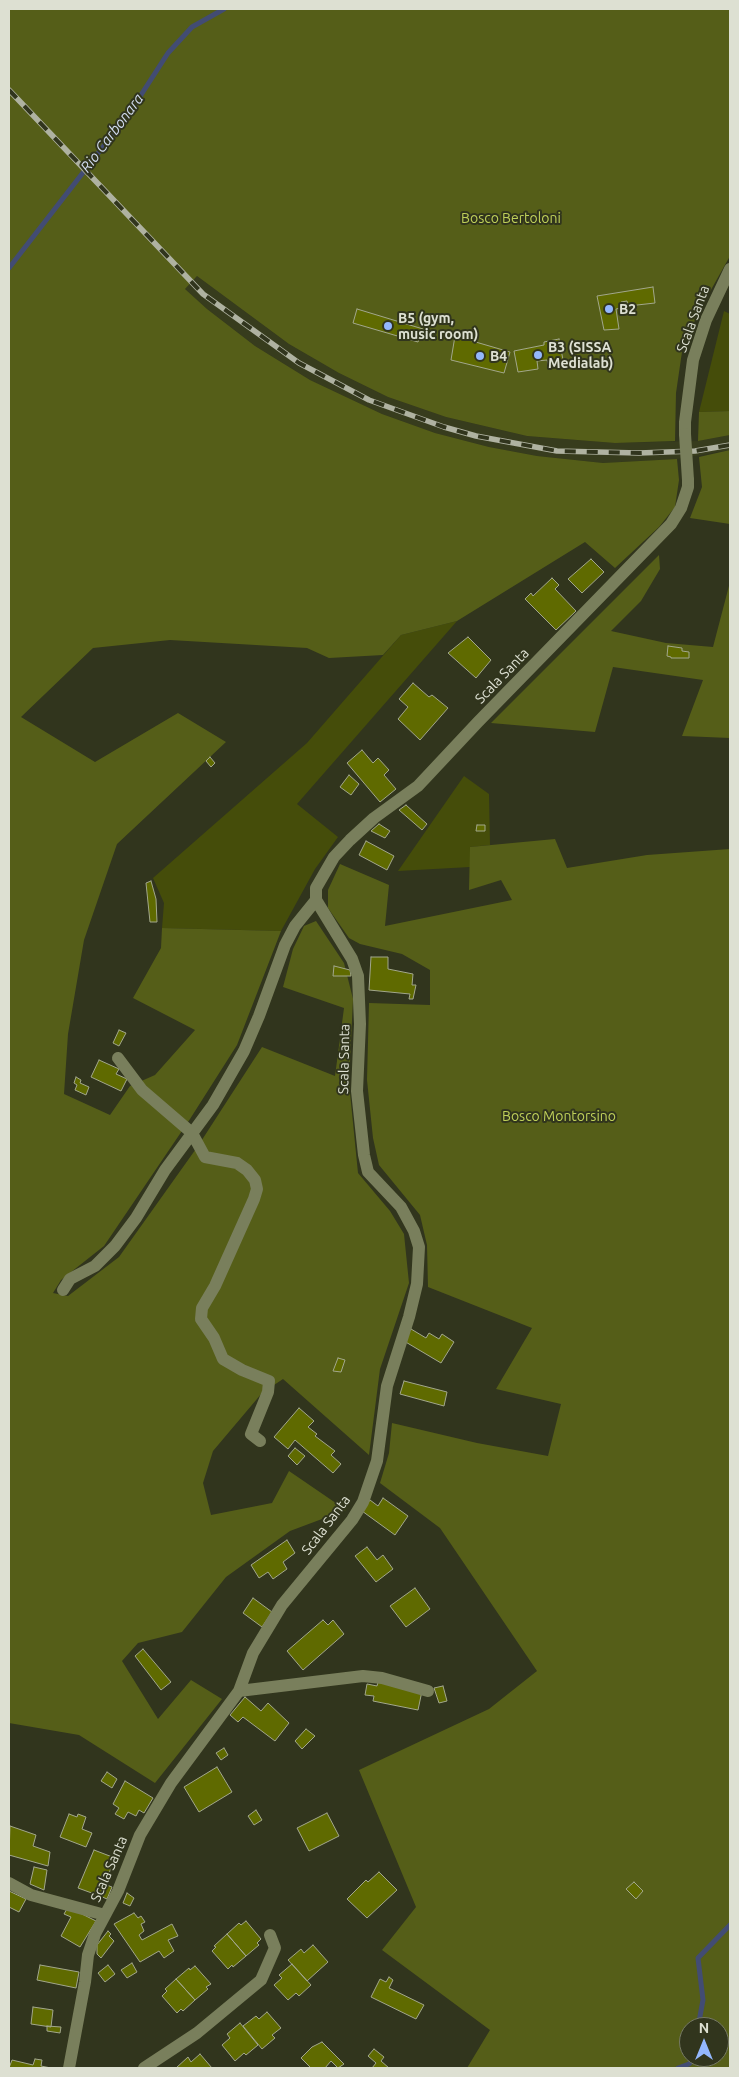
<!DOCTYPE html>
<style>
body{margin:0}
#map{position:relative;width:739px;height:2077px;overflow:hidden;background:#31351d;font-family:Ubuntu,sans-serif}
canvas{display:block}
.frame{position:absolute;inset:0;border:10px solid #dde0d2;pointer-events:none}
.north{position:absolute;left:679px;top:2017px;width:50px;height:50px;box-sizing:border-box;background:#31351d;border:1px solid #767965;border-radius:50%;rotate:0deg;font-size:14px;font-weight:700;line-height:20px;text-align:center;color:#dde0d2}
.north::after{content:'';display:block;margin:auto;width:18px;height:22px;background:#93b7fd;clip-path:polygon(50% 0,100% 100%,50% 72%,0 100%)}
</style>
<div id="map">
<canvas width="739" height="2077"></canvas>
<div class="frame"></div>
<div class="north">N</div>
</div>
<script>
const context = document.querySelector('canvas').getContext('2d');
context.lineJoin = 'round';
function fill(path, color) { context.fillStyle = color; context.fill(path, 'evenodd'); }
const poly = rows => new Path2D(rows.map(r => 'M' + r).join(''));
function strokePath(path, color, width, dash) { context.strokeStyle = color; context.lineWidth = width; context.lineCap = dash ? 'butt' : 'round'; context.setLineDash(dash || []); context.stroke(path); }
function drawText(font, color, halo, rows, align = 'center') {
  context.font = font + ' Ubuntu,sans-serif'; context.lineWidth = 4; context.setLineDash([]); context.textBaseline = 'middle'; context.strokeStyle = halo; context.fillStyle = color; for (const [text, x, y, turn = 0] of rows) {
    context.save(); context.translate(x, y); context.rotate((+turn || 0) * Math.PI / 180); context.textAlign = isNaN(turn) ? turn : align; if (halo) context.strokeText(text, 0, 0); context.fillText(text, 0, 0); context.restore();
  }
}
fill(poly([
 [197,276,289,344,339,373,388,397,446,417,527,436,615,443,698,441,730,435,730,450,677,459,603,463,537,456,489,447,435,433,382,414,310,380,255,346,207,309,185,289]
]), '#373c1d');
fill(poly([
 [724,311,730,314,730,411,699,412],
 [457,621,297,804,338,837,315,869,281,931,162,928,164,903,153,878,307,743,401,635],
 [464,776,489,794,490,845,470,847,470,867,398,871]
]), '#454d0a');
fill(poly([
 [9,9,730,9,730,256,703,304,683,345,676,393,675,441,615,443,527,436,446,417,388,397,339,373,289,344,197,276,185,289,207,309,255,346,310,380,382,414,435,433,489,447,537,456,603,463,677,459,679,480,675,507,659,527,615,568,585,542,457,621,401,635,383,655,329,658,307,648,170,640,93,648,21,717,95,762,178,713,226,742,117,844,84,940,68,1034,64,1094,110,1115,130,1086,155,1075,195,1030,133,998,161,948,162,928,281,931,237,1045,190,1119,104,1246,61,1280,53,1293,68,1296,119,1257,198,1146,262,1047,335,1076,344,1008,283,987,293,949,304,926,316,921,344,963,353,999,349,1083,358,1173,390,1211,404,1234,409,1283,380,1369,369,1455,283,1379,262,1393,213,1451,203,1483,211,1515,272,1503,289,1471,346,1510,290,1531,226,1577,182,1632,138,1643,122,1661,158,1719,191,1680,222,1699,155,1783,79,1735,9,1723],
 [730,411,730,435,698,441,699,412],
 [730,450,730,524,690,518,702,487,699,457],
 [659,555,660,569,641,601,611,631,666,643,713,647,730,582,730,738,682,736,703,680,613,667,595,732,491,723],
 [555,839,567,868,647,855,730,849,730,2068,467,2068,490,2030,382,1950,416,1907,359,1770,489,1709,537,1671,440,1528,380,1483,389,1453,392,1423,477,1443,548,1456,561,1404,496,1389,532,1328,428,1287,427,1245,420,1215,379,1165,373,1138,367,1080,369,1003,430,1005,430,970,402,954,360,944,349,938,328,908,328,890,340,864,389,885,385,926,512,900,501,880,469,890,470,847],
 [689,2027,719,2027,719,2057,689,2057]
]), '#555e18');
strokePath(poly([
 [9,268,130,112,168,53,192,27,224,9],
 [698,2027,703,2000,698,1958,730,1925],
 [678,2068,689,2064,696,2057]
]), '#424c73', 5);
const building = poly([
 [653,287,655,303,628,306,627,301,621,302,621,308,616,309,619,329,604,330,597,296,653,287],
 [357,309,423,329,418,342,353,323,357,309],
 [455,336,510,352,504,373,451,360,455,336],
 [559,339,564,365,549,368,547,360,537,361,538,369,518,372,514,351,544,345,544,342,559,339],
 [591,559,604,572,582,593,568,579,591,559],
 [552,578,559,585,555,589,576,611,556,630,525,599,531,593,533,596,552,578],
 [468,637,491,660,476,678,448,653,468,637],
 [668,646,682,648,682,651,689,652,689,658,671,658,671,657,667,656,668,646],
 [413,683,429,697,432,695,448,708,420,740,398,719,408,707,399,699,413,683],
 [362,750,373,763,378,758,389,770,384,775,396,789,380,802,347,763,362,750],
 [210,757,215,763,211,767,206,761,210,757],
 [349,775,359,784,351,795,340,787,349,775],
 [406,805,427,824,422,830,399,810,406,805],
 [379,824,390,831,385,838,371,831,379,824],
 [477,825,485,825,485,831,476,831,477,825],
 [366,841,394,856,387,870,359,855,366,841],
 [151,881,156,899,157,922,150,922,146,883,151,881],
 [371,957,388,957,388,969,413,974,412,985,416,985,413,999,409,999,410,994,369,990,371,957],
 [334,966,350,970,351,976,333,976,334,966],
 [119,1030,126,1033,119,1046,113,1043,119,1030],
 [99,1060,119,1069,116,1074,127,1079,121,1091,91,1077,99,1060],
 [76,1077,81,1080,80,1083,89,1087,86,1095,75,1090,77,1085,74,1083,76,1077],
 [411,1329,426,1338,429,1333,439,1339,442,1334,454,1342,441,1363,404,1341,411,1329],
 [338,1358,345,1360,341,1372,333,1371,338,1358],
 [404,1381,447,1392,444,1406,400,1394,404,1381],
 [299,1408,314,1421,308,1427,317,1434,315,1436,335,1451,331,1455,341,1464,333,1473,295,1440,288,1449,274,1437,299,1408],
 [295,1448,305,1456,297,1465,288,1456,295,1448],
 [383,1498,408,1516,395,1535,362,1511,370,1500,378,1506,383,1498],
 [287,1540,295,1553,283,1562,287,1569,273,1579,268,1572,259,1578,251,1565,287,1540],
 [367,1547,377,1560,383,1555,393,1569,376,1582,355,1556,367,1547],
 [415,1588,430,1609,406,1627,390,1606,415,1588],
 [253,1598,272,1612,262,1627,243,1613,253,1598],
 [323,1620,328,1625,333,1620,344,1634,303,1670,287,1651,323,1620],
 [143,1649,171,1682,161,1690,135,1656,143,1649],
 [378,1682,422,1691,418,1710,373,1701,374,1696,365,1695,367,1684,377,1686,378,1682],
 [443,1686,447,1701,439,1703,434,1688,443,1686],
 [245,1697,261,1711,268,1703,289,1723,275,1741,243,1717,238,1722,230,1715,245,1697],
 [306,1729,315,1736,302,1749,295,1741,306,1729],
 [224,1748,228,1755,221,1760,216,1753,224,1748],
 [217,1767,232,1792,199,1812,184,1787,217,1767],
 [107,1772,117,1779,112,1788,101,1781,107,1772],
 [125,1781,153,1798,144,1813,139,1810,136,1816,128,1812,124,1819,115,1814,119,1808,113,1804,125,1781],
 [256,1810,262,1820,254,1825,248,1816,256,1810],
 [327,1813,339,1836,309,1851,297,1828,327,1813],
 [69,1814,77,1817,78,1814,86,1817,82,1829,92,1833,86,1847,60,1837,69,1814],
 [10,1826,36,1835,33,1846,50,1852,48,1866,9,1855,10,1826],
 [94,1850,115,1858,100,1896,78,1888,94,1850],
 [34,1867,47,1870,44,1890,30,1884,34,1867],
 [379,1872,397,1890,367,1918,347,1899,366,1880,368,1882,379,1872],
 [634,1882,643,1891,636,1899,626,1889,634,1882],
 [104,1884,112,1887,107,1899,100,1896,104,1884],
 [9,1891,26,1899,19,1912,9,1907,9,1891],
 [127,1893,134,1898,130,1906,123,1903,127,1893],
 [68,1907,96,1921,80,1947,61,1936,71,1917,64,1914,68,1907],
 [134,1913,138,1918,141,1916,145,1922,141,1924,144,1931,139,1935,142,1940,172,1924,178,1936,168,1940,174,1951,164,1958,159,1951,140,1962,114,1924,134,1913],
 [246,1921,261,1939,257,1943,259,1945,246,1956,227,1934,239,1923,241,1925,246,1921],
 [108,1931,111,1934,109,1936,114,1941,101,1958,97,1954,97,1945,108,1931],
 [227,1934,246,1956,233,1967,232,1965,228,1969,212,1951,216,1947,214,1946,227,1934],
 [313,1945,328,1962,307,1981,288,1960,301,1949,304,1953,313,1945],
 [132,1963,137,1972,127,1978,121,1970,132,1963],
 [292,1964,311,1985,299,1996,296,1993,288,2000,274,1985,282,1978,279,1975,292,1964],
 [40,1965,79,1972,76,1988,37,1980,40,1965],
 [108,1965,115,1974,105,1982,98,1973,108,1965],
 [195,1966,211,1984,206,1987,208,1989,195,2000,176,1979,189,1968,190,1970,195,1966],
 [389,1977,393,1980,389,1988,424,2005,416,2019,371,1997,380,1979,386,1982,389,1977],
 [176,1979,195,2000,183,2011,181,2009,177,2013,162,1996,167,1991,165,1989,176,1979],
 [33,2007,53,2010,51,2027,31,2024,33,2007],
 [267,2012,281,2028,272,2035,275,2038,262,2049,243,2026,256,2016,259,2019,267,2012],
 [240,2023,258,2045,246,2055,244,2053,235,2061,222,2045,230,2038,227,2034,240,2023],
 [47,2026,61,2027,60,2033,47,2031,47,2026],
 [322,2042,344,2064,338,2068,331,2061,325,2068,311,2068,301,2058,312,2047,322,2042],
 [374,2049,384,2057,381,2061,389,2068,372,2068,376,2063,368,2056,374,2049],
 [200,2054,212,2068,176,2068,188,2057,191,2062,200,2054],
 [35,2059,42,2060,41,2066,51,2068,9,2068,12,2060,33,2065,35,2059]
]);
fill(building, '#5f6a00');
strokePath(building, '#a2a78c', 1);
strokePath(poly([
 [685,434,685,422,693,360,706,320,730,269],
 [118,1058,142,1090,192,1133,205,1157,237,1163,247,1170,255,1180,257,1189,254,1199,215,1286,202,1308,201,1319,214,1338,223,1359,242,1370,269,1381,268,1392,251,1434,260,1441],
 [63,1290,70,1279,95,1266,115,1246,136,1218,165,1170,213,1105,244,1051,259,1016,285,945,295,926,316,900],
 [239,1691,363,1676,382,1678,428,1691],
 [9,1883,31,1895,105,1915],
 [69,2068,85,1982,88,1955,95,1934,118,1891,140,1835,171,1783,239,1691,253,1653,282,1605,352,1520,363,1502,377,1461,387,1386,409,1317,417,1284,419,1247,414,1231,401,1207,368,1172,364,1155,357,1091,360,1024,358,976,352,959,316,900,316,888,334,857,350,840,374,818,418,786,478,722,671,524,681,508,688,487,688,480],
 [144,2068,197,2033,261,1980,275,1948,270,1935]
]), '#797f5c', 12);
const rail = poly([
 [9,90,203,294,299,363,369,400,444,427,476,436,557,451,639,453,695,451,730,445]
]);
strokePath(rail, '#afb2a1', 5.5);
strokePath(rail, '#31351d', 4, [11]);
strokePath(poly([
 [685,434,688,480]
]), '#797f5c', 12);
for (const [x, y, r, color] of [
 [609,309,5,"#93b7fd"],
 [388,326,5,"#93b7fd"],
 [538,355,5,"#93b7fd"],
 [480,356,5,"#93b7fd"]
]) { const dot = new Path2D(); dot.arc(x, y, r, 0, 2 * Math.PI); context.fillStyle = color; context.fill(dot); strokePath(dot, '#31351d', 2); }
drawText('14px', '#bfd059', '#31351d', [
 ["Bosco Bertoloni",511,218],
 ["Bosco Montorsino",559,1116]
]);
drawText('bold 14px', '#dde0d2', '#31351d', [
 ["B2",619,309],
 ["B5 (gym,",398,318],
 ["music room)",398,334],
 ["B3 (SISSA",548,347],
 ["Medialab)",548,363],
 ["B4",490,356]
], 'left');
drawText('14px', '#dde0d2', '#31351d', [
 ["Scala Santa",693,319,-70],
 ["Scala Santa",502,676,-46],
 ["Scala Santa",344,1059,-89],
 ["Scala Santa",326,1525,-53],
 ["Scala Santa",109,1869,-66]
]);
drawText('italic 15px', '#d2dcf0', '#31351d', [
 ["Rio Carbonara",112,133,-53]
]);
</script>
